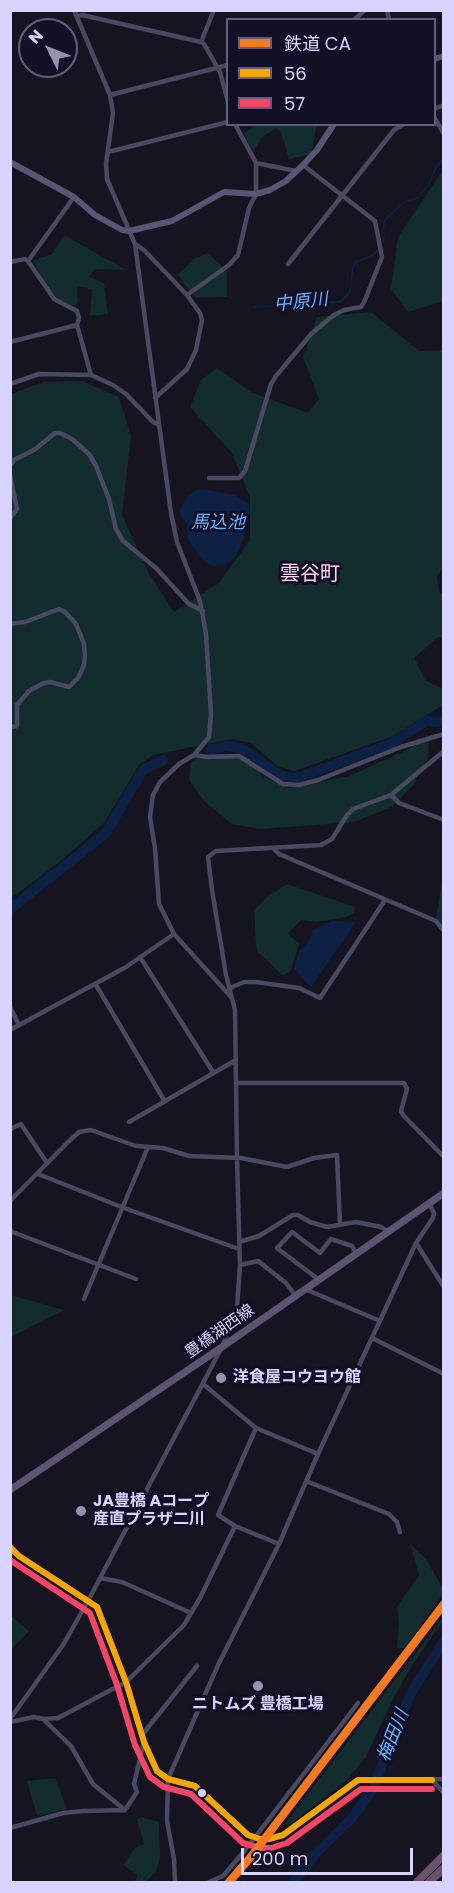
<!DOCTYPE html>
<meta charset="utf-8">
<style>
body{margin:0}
#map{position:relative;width:454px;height:1893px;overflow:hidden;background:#161421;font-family:Poppins,"Noto Sans JP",sans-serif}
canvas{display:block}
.frame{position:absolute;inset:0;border:12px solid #d9d4ff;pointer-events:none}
.legend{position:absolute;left:226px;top:18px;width:210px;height:108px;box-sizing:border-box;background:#130f26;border:2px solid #625e7d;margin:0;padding:8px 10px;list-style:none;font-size:18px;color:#d9d4ff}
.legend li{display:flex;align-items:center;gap:12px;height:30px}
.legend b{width:30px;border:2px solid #625e7d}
.north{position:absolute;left:18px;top:18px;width:60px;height:60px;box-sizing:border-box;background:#130f26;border:2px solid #625e7d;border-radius:50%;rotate:313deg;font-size:16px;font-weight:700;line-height:24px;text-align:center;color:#d9d4ff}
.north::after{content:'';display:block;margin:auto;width:21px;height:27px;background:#9591b1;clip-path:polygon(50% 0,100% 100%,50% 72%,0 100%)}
.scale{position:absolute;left:241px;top:1848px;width:172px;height:27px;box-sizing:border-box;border:3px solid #d9d4ff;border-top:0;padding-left:8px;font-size:18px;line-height:21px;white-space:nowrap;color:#d9d4ff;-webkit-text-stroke:4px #130f26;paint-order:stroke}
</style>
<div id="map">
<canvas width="454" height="1893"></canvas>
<div class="frame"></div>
<ul class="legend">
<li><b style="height:8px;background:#f47921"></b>鉄道 CA</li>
<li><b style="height:8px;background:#f7a600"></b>56</li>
<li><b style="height:8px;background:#f34667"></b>57</li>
</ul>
<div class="north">N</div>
<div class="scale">200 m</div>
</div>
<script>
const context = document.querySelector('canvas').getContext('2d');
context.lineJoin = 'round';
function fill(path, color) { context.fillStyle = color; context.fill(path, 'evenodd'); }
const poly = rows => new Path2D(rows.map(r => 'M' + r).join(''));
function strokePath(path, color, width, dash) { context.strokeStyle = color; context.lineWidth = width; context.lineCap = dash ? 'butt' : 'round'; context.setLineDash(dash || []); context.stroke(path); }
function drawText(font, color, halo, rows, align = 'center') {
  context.font = font + ' Poppins,"Noto Sans JP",sans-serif'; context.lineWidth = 6; context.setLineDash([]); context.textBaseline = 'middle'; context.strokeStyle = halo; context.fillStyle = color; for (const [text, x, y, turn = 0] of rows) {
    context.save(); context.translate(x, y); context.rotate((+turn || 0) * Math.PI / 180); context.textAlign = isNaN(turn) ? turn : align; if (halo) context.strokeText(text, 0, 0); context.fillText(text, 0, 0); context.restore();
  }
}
fill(poly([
 [255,125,317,125,311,154,289,159,281,132,276,128,262,137,254,151,248,143,244,133],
 [443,170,443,301,408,312,391,289,398,237],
 [64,235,126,270,95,269,89,277,104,283,108,314,90,316,92,289,77,286,78,302,75,307,58,299,46,285,33,261,52,254],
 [208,253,227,272,227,297,195,298,178,275,194,259],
 [371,312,419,351,443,350,444,566,437,577,439,592,443,595,443,637,438,637,414,658,425,680,443,689,443,705,391,737,294,771,277,766,251,743,231,739,153,755,139,765,104,823,57,864,11,898,11,394,43,382,82,381,119,397,131,436,122,515,148,572,174,612,219,583,250,540,250,497,232,453,190,407,201,380,217,368,251,392,308,413,319,399,303,357,317,317],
 [429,739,428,757,414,784,392,807,354,822,260,829,232,824,205,802,189,780,191,762,203,754,244,754,262,776,289,788,349,776,409,749,415,741],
 [443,878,443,925,436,917],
 [287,884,355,907,354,913,346,917,317,922,301,920,288,934,299,944,290,972,282,975,258,952,256,944,254,910,267,897],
 [10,1295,11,1295,64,1310,11,1337],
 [410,1544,426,1559,443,1589,443,1594,405,1648,397,1648,399,1623,397,1607,419,1575],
 [11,1616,29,1631,11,1650],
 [443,1617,443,1621,412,1665,393,1699,366,1757,346,1781,293,1822,288,1825,285,1824],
 [55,1778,67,1809,37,1816,27,1781],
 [141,1817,159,1822,160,1857,156,1872,145,1882,135,1881,138,1875,123,1865,136,1847,144,1844,137,1819]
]), '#132c2d');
fill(poly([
 [197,490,208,490,235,495,250,505,247,527,240,548,235,558,225,565,212,566,201,559,188,539,187,524,179,513,187,497],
 [332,921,356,922,311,987,294,969,299,952,310,940,313,930]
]), '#0d2144');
strokePath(poly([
 [381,245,384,238,383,229,385,220,400,205,406,201,418,198,429,184,436,167,444,159],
 [254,307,340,302,350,292,353,266,358,261,372,256,379,249]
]), '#0d2144', 1.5);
strokePath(poly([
 [211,749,226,746,239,748,249,753,280,775,290,778,300,777,390,744,426,721,440,722],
 [10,909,105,834,143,770,163,760],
 [294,1882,317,1852,352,1818,372,1790,411,1693,444,1641]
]), '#0d2144', 10);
strokePath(poly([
 [74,10,110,95,113,113,106,164,107,179,135,244,171,513,177,542,200,601,206,634,211,714,209,737,194,755,179,764,160,782,153,795,150,817,155,848,159,904,174,934,232,998],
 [387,10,389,20],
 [78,16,82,15,201,42,204,44,220,72,228,102],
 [354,20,365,10],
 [201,42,214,10],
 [110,95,228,65],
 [434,109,444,105],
 [434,117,444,134],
 [108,152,228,122],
 [256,163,296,171],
 [135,244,144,250,187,295,200,313,202,320,196,350,187,369,155,398],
 [28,261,74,197],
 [10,262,25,259,28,261,54,299,77,311,79,318,77,325,91,375],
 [288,264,394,130,404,124],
 [187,295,229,265,238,255,249,208,256,194,256,163,235,124],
 [10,342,77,325],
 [10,384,39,374,91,375,113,385,126,394,153,422,159,425],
 [10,465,14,460,34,450,55,433,60,433,72,439,89,454,96,466,109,499,116,529,123,541,156,568,189,604,203,611],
 [10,475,17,509,10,518],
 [209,478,239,478,245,471,271,384,276,376,312,333,334,315,344,310,361,307,365,300,382,257,375,221,303,165],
 [10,624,25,622,59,609,65,612,76,624,84,644,85,655,84,665,78,678,69,687,50,682,44,683,29,691,17,705,17,726,10,727],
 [194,755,207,757,239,756,283,784,299,785,318,780,401,747,444,734],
 [391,795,399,803,444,820],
 [274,849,279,854,436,921,444,931],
 [140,957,213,1072],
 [96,985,164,1100],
 [230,988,244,982,256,982,299,988,320,998,385,900],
 [10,1007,19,1025],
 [10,1030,126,967,174,934],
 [237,1083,404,1083,407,1089,401,1111,403,1115,444,1157],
 [129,1122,236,1060],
 [10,1129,21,1124,47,1163],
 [38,1174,124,1208,239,1249],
 [10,1201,69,1141,79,1132,91,1130,136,1146,163,1148,189,1156,241,1158,287,1167,314,1158,337,1155,340,1224],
 [10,1231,136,1279],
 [239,1242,259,1236,293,1215,298,1215,310,1222,327,1227,356,1222,381,1227,387,1231],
 [416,1243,444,1287],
 [240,1265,258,1261,286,1283,295,1295],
 [318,1279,277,1248,292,1232,320,1253,331,1239,352,1246,356,1253],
 [305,1289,380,1321],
 [84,1299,148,1147],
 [372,1338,444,1374],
 [203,1384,256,1428,318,1454],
 [256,1428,218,1515,235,1526,279,1544],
 [306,1481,389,1514,397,1522,400,1532],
 [100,1578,122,1582,191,1613],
 [10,1719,63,1645,88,1601,222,1347,237,1308,240,1265,237,1158,235,1010,226,975,212,890,208,857,216,851,321,845,332,839,347,815,353,809,391,795,444,751],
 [43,1719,71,1746,93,1784,125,1810],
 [10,1722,34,1717,43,1719,58,1718,126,1682,184,1625,200,1598,235,1526],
 [142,1735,197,1666],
 [432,1780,444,1793],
 [10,1828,63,1813,83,1811,125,1810,137,1792,134,1784,144,1742],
 [255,1838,269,1839,283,1835,358,1780,444,1779],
 [175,1882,174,1859,167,1821,168,1779,218,1665,279,1544,318,1454,416,1243,433,1218,434,1213,429,1203],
 [209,1882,223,1876,246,1849,358,1703]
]), '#4a4962', 4.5);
strokePath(poly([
 [434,59,444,56],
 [10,162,74,197,95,215,122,230,129,231,172,221,224,192,256,194,270,190,286,181,303,165,317,150,334,124],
 [10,1547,19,1556,97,1607,126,1682,144,1742,157,1771,168,1779,195,1786,248,1835,255,1838]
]), '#575674', 6);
strokePath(poly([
 [10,1490,222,1347,444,1193]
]), '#5e5373', 7);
strokePath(poly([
 [417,1882,444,1855],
 [429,1882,444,1868]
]), '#67516a', 8);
strokePath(poly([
 [10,1547,19,1556,97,1607,126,1682,144,1742,157,1771,168,1779,195,1786,248,1835,260,1839,269,1839,283,1835,358,1780,432,1780]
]), '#f7a600', 6);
strokePath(poly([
 [10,1560,90,1613,117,1685,135,1745,150,1777,164,1787,191,1794,243,1843,260,1848,271,1848,287,1843,361,1789,432,1789]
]), '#f34667', 6);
strokePath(poly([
 [229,1882,250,1858,444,1604]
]), '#f47921', 8);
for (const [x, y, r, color] of [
 [221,1378,6,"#9591b1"],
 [81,1511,6,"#9591b1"],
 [258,1686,6,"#9591b1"],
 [202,1793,5,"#d9d4ff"]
]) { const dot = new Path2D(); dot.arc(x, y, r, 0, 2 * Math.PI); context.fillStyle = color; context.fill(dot); strokePath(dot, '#130f26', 2); }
drawText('16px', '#d9d4ff', '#130f26', [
 ["豊橋湖西線",220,1332,-35]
]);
drawText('bold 16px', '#d9d4ff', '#130f26', [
 ["洋食屋コウヨウ館",233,1378],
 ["JA豊橋 Aコープ",93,1502],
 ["産直プラザ二川",93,1520],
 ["ニトムズ 豊橋工場",258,1705,"center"]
], 'left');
drawText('italic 18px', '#62b6ff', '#130f26', [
 ["中原川",301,303,-6],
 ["馬込池",218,523],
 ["梅田川",394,1736,-68]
]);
drawText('20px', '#ffd6f0', '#130f26', [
 ["雲谷町",310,575]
]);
</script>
